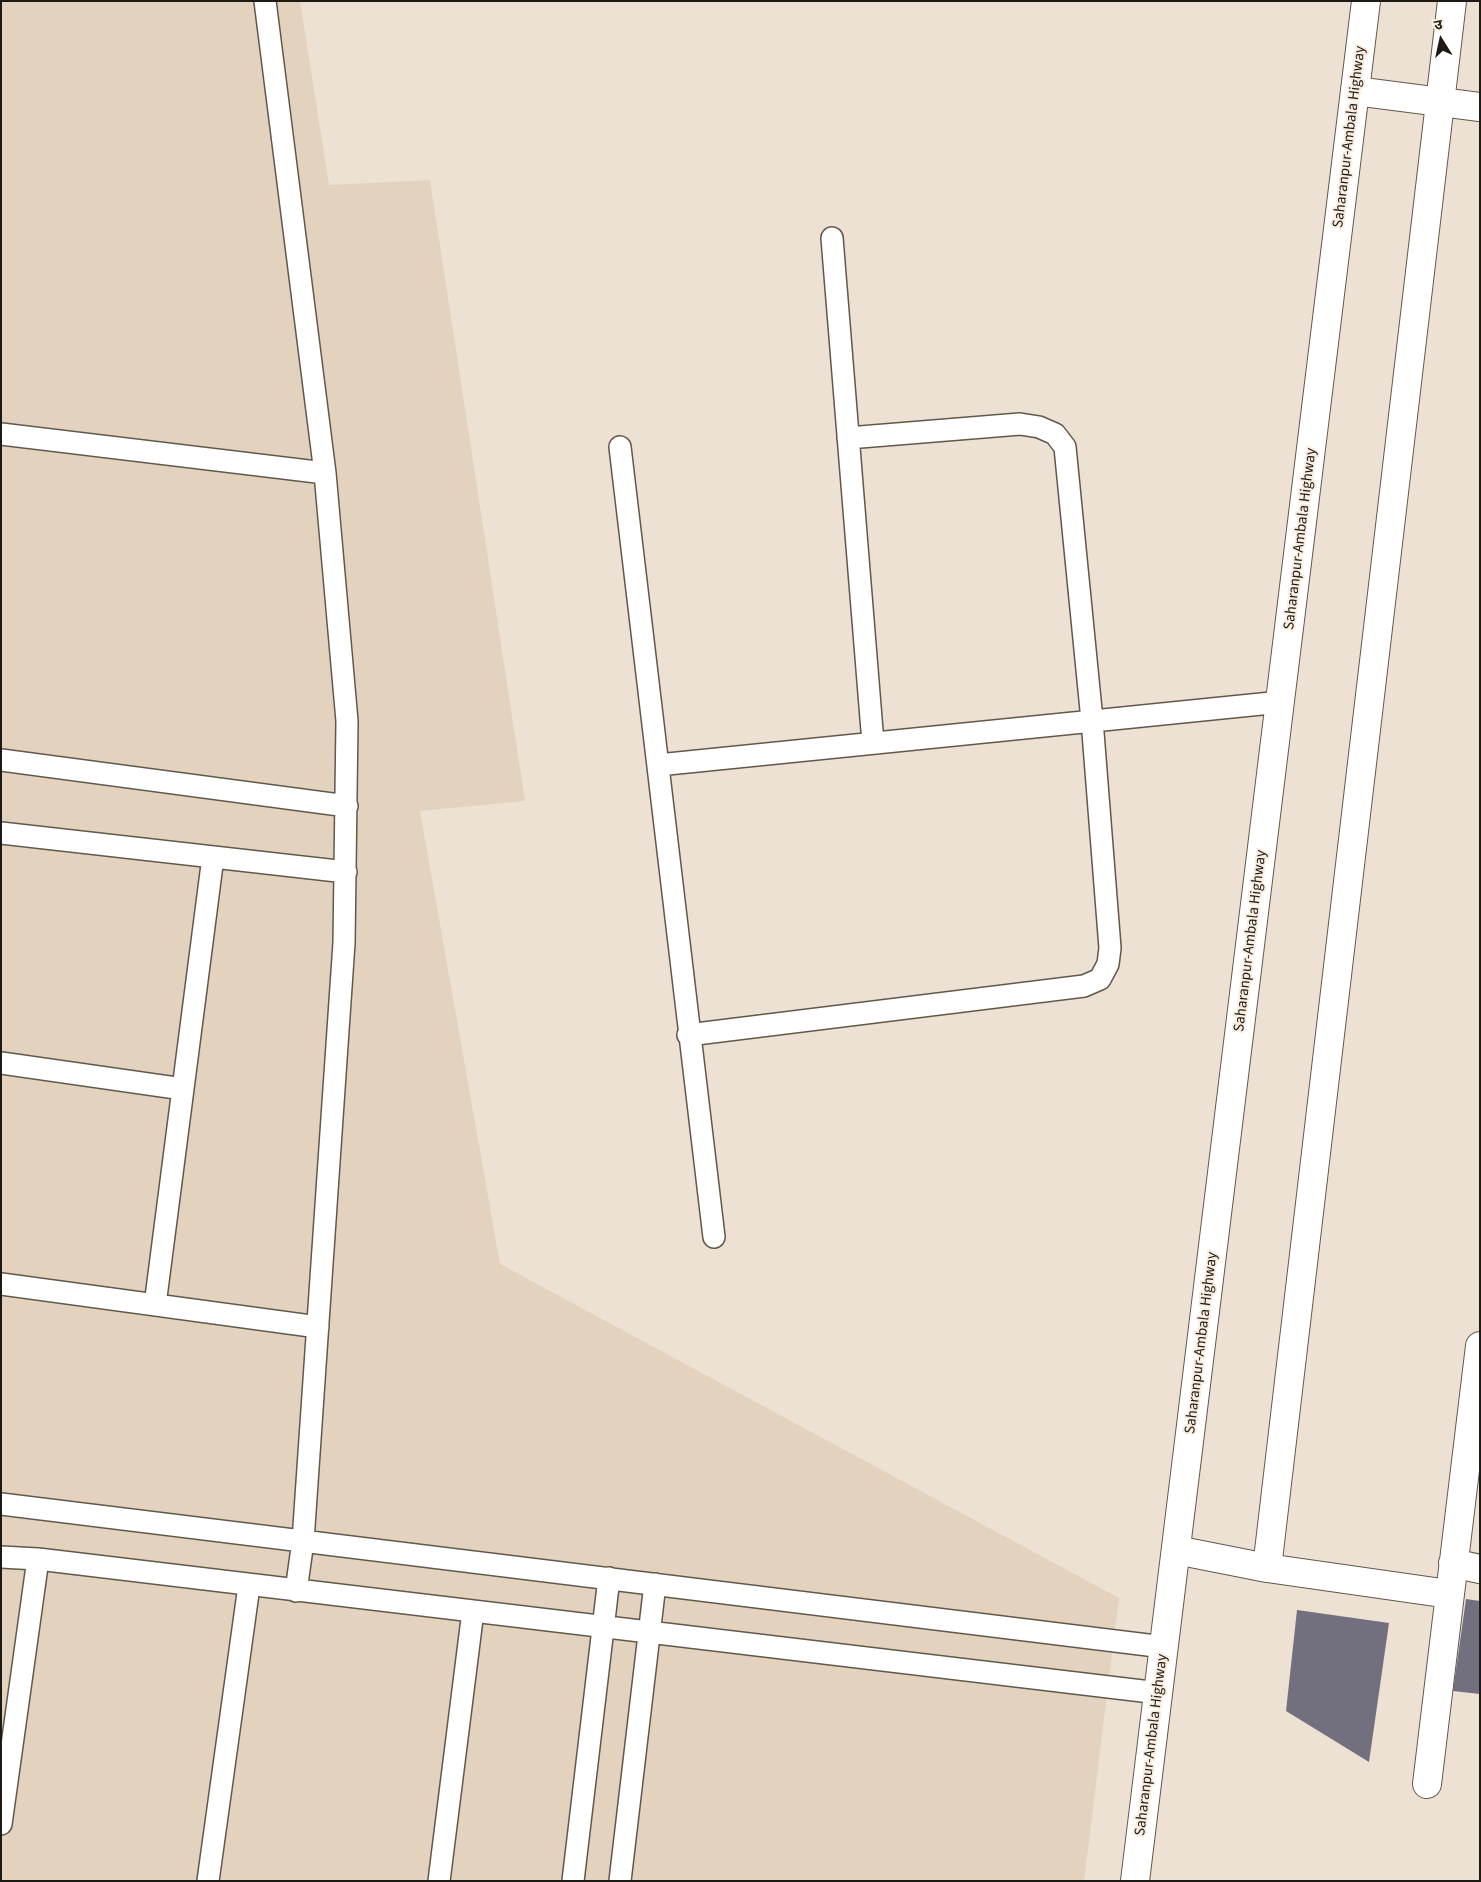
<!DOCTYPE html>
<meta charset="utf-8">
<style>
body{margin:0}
#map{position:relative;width:1481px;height:1882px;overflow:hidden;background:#ece1d2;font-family:"Source Sans 3","Noto Sans Devanagari",sans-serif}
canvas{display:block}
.frame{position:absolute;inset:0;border:2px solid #1d1914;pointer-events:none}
.north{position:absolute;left:1416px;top:15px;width:50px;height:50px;-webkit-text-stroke:4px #f9eee0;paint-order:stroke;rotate:350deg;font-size:14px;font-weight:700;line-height:20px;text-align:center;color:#1d1914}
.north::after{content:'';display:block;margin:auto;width:18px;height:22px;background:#1d1914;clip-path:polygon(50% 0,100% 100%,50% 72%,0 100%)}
</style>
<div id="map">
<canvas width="1481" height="1882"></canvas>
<div class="frame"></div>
<div class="north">उ</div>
</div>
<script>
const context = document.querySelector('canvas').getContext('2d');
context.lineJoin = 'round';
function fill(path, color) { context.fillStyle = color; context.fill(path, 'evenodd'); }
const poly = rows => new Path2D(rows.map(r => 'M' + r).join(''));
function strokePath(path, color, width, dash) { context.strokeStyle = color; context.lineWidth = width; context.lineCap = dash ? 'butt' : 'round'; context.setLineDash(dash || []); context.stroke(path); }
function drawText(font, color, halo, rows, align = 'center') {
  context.font = font + ' "Source Sans 3",sans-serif'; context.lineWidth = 4; context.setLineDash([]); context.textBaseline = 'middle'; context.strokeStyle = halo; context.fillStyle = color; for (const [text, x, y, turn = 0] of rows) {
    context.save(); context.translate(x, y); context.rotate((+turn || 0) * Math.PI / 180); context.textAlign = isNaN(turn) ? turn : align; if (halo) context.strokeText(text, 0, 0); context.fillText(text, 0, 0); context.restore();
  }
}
fill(poly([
 [1,1,300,1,329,185,430,180,525,801,420,811,500,1264,1119,1598,1084,1881,1,1881]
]), '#e3d3be');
fill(poly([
 [1466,1599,1480,1601,1480,1694,1453,1691],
 [1297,1610,1389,1623,1369,1762,1286,1711]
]), '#72707f');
const service = poly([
 [265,1,325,473,347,721,344,943,303,1541,296,1591],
 [832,238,873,743],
 [1,434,325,473],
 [620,447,714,1237],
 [1,760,347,806],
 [658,765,1281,702],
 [1,833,346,872],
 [688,1035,1084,986,1100,979,1108,964,1110,948,1092,720,1065,447,1055,434,1039,427,1020,424,848,438],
 [1,1063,183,1089],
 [1,1284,318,1327],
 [155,1305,213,857],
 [1,1504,1164,1647],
 [1,1557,38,1559,1159,1693],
 [1,1824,38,1559],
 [208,1881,249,1586],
 [439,1881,473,1611],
 [573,1881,609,1578],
 [620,1881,655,1584]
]);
const minor = poly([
 [1355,91,1480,107],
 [1176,1550,1267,1568,1452,1],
 [1453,1563,1480,1569],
 [1267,1568,1449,1594],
 [1427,1784,1480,1346]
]);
const secondary = poly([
 [1135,1881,1366,1]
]);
strokePath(service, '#61584c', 24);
strokePath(minor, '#61584c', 30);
strokePath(secondary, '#61584c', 30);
strokePath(service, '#fff', 21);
strokePath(minor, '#fff', 28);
strokePath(secondary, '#fff', 28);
drawText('15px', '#1d1914', '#f9eee0', [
 ["Saharanpur-Ambala Highway",1350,137,-83],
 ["Saharanpur-Ambala Highway",1301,539,-83],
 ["Saharanpur-Ambala Highway",1251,941,-83],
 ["Saharanpur-Ambala Highway",1202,1343,-83],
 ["Saharanpur-Ambala Highway",1152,1745,-83]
]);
</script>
